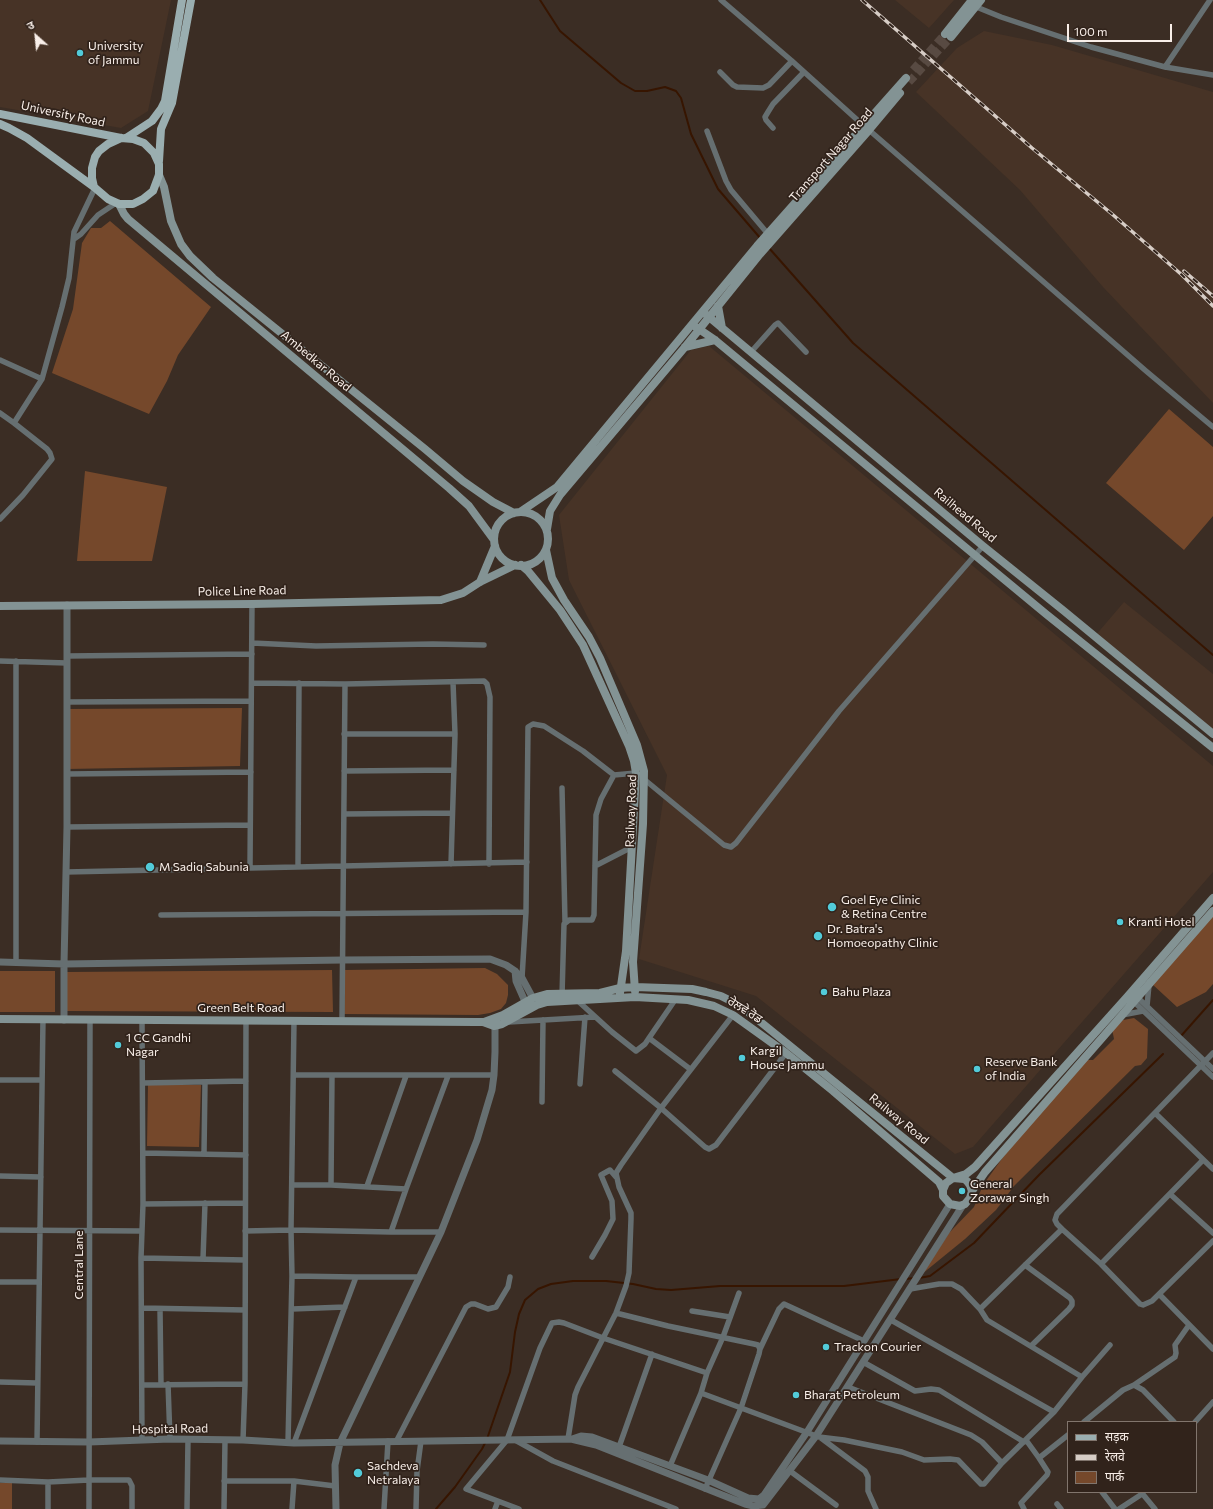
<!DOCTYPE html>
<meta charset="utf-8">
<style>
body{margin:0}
#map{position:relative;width:1213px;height:1509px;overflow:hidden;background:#3b2d24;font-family:Commissioner,"Noto Sans Devanagari",sans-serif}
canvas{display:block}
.legend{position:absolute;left:1067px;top:1421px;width:130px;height:72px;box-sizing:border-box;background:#31231b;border:1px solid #81756d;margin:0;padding:5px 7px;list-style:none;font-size:12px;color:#f9efe9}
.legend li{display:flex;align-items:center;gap:8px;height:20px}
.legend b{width:20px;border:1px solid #81756d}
.north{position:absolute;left:16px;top:16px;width:40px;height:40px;-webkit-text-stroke:3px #31231b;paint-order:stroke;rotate:333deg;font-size:11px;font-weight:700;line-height:16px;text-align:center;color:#f9efe9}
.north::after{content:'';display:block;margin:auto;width:14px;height:18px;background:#f9efe9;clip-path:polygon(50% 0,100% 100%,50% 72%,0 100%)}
.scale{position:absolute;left:1067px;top:24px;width:105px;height:18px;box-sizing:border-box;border:2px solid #f9efe9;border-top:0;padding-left:5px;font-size:12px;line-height:14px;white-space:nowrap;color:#f9efe9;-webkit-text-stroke:3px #31231b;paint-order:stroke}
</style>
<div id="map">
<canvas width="1213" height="1509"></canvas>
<ul class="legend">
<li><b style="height:5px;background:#9aaeb0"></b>सड़क</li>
<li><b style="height:5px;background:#d7cdc6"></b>रेलवे</li>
<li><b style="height:11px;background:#75482b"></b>पार्क</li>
</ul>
<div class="north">उ</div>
<div class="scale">100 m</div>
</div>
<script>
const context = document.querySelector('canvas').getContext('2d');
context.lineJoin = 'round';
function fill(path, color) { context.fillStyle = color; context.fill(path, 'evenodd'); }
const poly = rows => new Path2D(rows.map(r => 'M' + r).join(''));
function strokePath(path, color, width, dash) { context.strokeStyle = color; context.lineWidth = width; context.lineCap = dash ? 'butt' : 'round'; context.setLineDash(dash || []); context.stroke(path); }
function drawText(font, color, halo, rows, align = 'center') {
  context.font = font + ' Commissioner,"Noto Sans Gurmukhi",sans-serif'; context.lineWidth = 3.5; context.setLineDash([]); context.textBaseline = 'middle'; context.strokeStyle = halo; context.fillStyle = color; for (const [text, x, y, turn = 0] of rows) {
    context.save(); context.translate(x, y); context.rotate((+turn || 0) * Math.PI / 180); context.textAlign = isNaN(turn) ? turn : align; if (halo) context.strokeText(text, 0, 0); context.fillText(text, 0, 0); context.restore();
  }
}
fill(poly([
 [0,0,171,0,148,111,121,128,0,107],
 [895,0,954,0,929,28],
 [984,31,1052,45,1213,92,1213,403,1103,287,1020,190,916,92,957,48],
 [709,346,1213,766,1213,872,973,1147,955,1154,756,996,639,959,667,775,569,580,559,515,691,350],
 [1124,602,1213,674,1213,734,1095,636]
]), '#473326');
fill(poly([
 [110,221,211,307,178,355,167,381,149,414,52,373,73,309,82,243,91,228,101,228],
 [1169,409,1213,447,1213,516,1184,550,1106,483],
 [85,471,167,487,152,561,77,561],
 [242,708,240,766,66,769,67,709],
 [1213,914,1213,984,1206,992,1177,1007,1152,984],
 [485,968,497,974,508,985,508,995,506,1003,501,1009,490,1013,478,1015,344,1014,345,970],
 [332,970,333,1012,67,1011,67,972],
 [0,971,55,971,55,1012,0,1012],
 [1134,1018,1148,1029,1147,1058,1141,1065,1135,1066,1014,1186,996,1210,965,1239,922,1274,949,1233,974,1207,983,1185,1006,1153,1085,1060,1093,1060,1114,1039,1112,1029,1123,1020],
 [148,1084,201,1085,199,1147,147,1146],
 [0,1483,12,1483,12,1509,0,1509]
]), '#75482b');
strokePath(poly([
 [540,0,560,31,621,83,635,91,647,91,665,87,676,91,681,98,691,134,718,189,761,239],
 [769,248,853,343,1213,655],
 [1181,1036,1213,1000],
 [919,1278,930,1276,974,1243,1039,1175,1163,1054],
 [905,1279,915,1278],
 [487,1439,510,1372,515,1332,519,1314,525,1300,538,1289,551,1284,573,1281,606,1281,633,1284,656,1289,671,1290,720,1286,844,1286,901,1279],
 [436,1509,455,1487,482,1449,485,1443]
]), '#371500', 2);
strokePath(poly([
 [913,70,945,34],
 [909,82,951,37]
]), '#584a42', 8, [8, 4]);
strokePath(poly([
 [721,0,792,61,864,126],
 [974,6,1001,17,1091,47,1165,67,1213,75],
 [1165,67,1210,0],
 [720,72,733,85,737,87,763,88,769,85,792,61],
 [773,128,766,120,765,117,768,112,773,104,804,72],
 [869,130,1146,371,1213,427],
 [707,131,726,181,731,190,768,234],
 [74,239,81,234,98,215,116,203],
 [751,352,775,325,778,323,806,352],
 [0,360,42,379],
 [0,413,14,423,42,379,62,307,69,278,74,232,95,188],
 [0,519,23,495,52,459,50,453,47,449,14,423],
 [252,643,316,646,433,644,484,645],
 [67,656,252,654],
 [0,661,67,663],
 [16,661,16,962],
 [252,683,345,684],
 [67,702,251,701],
 [344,734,455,734],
 [344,771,454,770],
 [67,774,251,772],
 [645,780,724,845,731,847,736,843,839,711,983,546],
 [562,788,565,922],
 [344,814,452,813],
 [67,827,250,825],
 [451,864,455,734,453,682],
 [298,866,299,683],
 [595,866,632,847],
 [250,867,252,604],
 [66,872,527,862],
 [161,915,526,912],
 [522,978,526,912,528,727,533,724,544,726,583,751,614,775],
 [562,996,564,924,569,920,592,920,594,915,596,815,601,799,614,775,636,773],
 [1136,996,1213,1069],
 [1132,1000,1213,1077],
 [578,1001,612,1032,636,1051,645,1044,649,1038,675,1000],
 [1147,1006,1149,985],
 [733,1015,661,1108,705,1147,709,1149,716,1145,786,1053],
 [1122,1015,1143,1011],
 [142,1020,143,1204,141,1258,245,1260],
 [342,1021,345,684,484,681,487,684,490,697,489,864],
 [509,1022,595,1017],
 [649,1038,690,1069],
 [1213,1053,1057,1214,1055,1220,1057,1224,1062,1229,1101,1264,1140,1304,1143,1305,1152,1301,1213,1241],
 [294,1075,494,1075],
 [332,1076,331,1185,406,1189,391,1232,441,1232],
 [0,1080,42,1080],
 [143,1083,246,1081],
 [580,1084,585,1017],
 [542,1102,543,1020],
 [1155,1113,1213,1169],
 [143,1153,246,1155],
 [204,1154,205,1082],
 [0,1176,41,1177],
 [293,1185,331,1185],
 [367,1186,406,1076],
 [406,1189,448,1076],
 [1170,1194,1213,1233],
 [143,1204,245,1203],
 [1062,1229,980,1309,987,1320,1082,1377],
 [0,1230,141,1231],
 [245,1231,291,1230,391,1232],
 [592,1257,605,1235,613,1219,612,1201,601,1175,610,1170,616,1177],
 [141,1258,142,1440],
 [203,1259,205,1203],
 [1101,1264,1203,1160],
 [1025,1265,1070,1298,1072,1301,1072,1305,1069,1309,1031,1346],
 [292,1276,356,1277,294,1443],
 [356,1277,419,1277],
 [0,1282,38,1282],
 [910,1289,939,1284,952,1284,961,1289,980,1309],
 [1159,1294,1213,1349],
 [142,1308,245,1310],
 [160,1309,161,1384],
 [292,1309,345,1307],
 [692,1311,730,1317],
 [616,1313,668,1326,754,1344,758,1345,760,1349,759,1354,741,1408,705,1489],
 [891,1320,1054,1412],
 [760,1349,779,1309,784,1304,864,1341],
 [863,1362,915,1391,931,1389,939,1390,1024,1442],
 [0,1382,37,1383],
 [168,1384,170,1439],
 [142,1385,245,1384],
 [1134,1385,1175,1357,1176,1353,1175,1345,1189,1325],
 [848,1387,971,1435,982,1442,1002,1463],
 [701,1393,819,1437,844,1440,902,1452,924,1460,950,1459,958,1460,981,1484,984,1484,1002,1463,1054,1412,1082,1377,1110,1345],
 [1084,1422,1123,1390,1134,1385,1143,1390,1174,1422],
 [1195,1422,1213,1402],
 [821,1438,865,1471,868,1477,868,1491,876,1509],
 [568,1439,575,1395,578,1387,616,1313,626,1286,629,1273,631,1219,631,1213,619,1187,616,1173,621,1165,661,1108,615,1071],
 [243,1440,245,1384,246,1020],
 [397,1440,466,1307,471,1304,475,1304,488,1309,496,1307,508,1287,510,1277],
 [515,1440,553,1461,676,1509],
 [1026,1440,1039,1458,1068,1435],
 [37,1442,43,1019],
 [288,1442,292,1276,291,1230,294,1021],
 [619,1447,652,1354],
 [670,1466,701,1393,707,1373,723,1337,739,1293],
 [790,1471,836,1505],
 [0,1480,48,1482,89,1480,129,1480,132,1486,132,1509],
 [224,1481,294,1481,335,1486],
 [1102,1492,1115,1509],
 [1141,1492,1155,1509],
 [1057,1504,1061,1509],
 [48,1509,48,1482],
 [89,1509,90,1020],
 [187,1509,188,1439],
 [224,1509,225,1440],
 [292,1509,294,1481],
 [384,1509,388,1441],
 [416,1509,417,1471,421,1441],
 [495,1509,498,1501],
 [519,1509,466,1489,507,1440,540,1348,552,1323,559,1322,564,1323,603,1338,707,1373],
 [1024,1509,1021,1503,1047,1475,1048,1472,1039,1458],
 [1119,1509,1142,1494]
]), '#666f71', 5.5);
strokePath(poly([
 [0,962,64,964,343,960,490,959,506,965,515,971,522,978,535,1002],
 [515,971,516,981,527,1006],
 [64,1020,64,964,67,827,67,605],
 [572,1439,581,1436,592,1437,708,1480,748,1498,759,1499,764,1495,807,1432,950,1204],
 [0,1441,89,1442,170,1439,243,1440,294,1443,571,1439,596,1445,745,1504,753,1506,763,1505,816,1436,963,1205],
 [336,1509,335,1465,340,1443,441,1232,477,1140,492,1090,494,1075,495,1052,495,1021]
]), '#666f71', 7);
strokePath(poly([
 [945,34,972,0],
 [951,37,981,0],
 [159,175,164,187,171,221,181,244,190,256,213,278,425,449,463,481,493,502,514,513],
 [119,204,124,214,128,219,449,488,469,506,494,540],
 [718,306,722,328],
 [703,312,983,546,1064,611,1213,734],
 [693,325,715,340,1046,614,1213,748],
 [685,347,715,340],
 [520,512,557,487,757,246,906,78],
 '494 539a27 27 0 1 1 54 0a27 27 0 1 1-54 0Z',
 [547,529,550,511,560,495,685,347,760,254,869,130,900,93],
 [546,550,552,578,564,600,589,637,600,658,637,745,644,771,643,824,633,962,635,991],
 [521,565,528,571,560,610,583,645,629,746,634,761,636,773,626,951,620,993],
 [480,582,495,546],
 [0,606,252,604,441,600,463,593,480,582,515,565],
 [0,1019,476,1022,483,1022,494,1026,502,1024,537,1005,547,1002,635,997,688,1000,714,1006,733,1015,786,1053,833,1091,939,1182,943,1190,943,1196,950,1204,960,1206,965,1204,970,1198,972,1191,970,1185,967,1181,964,1179,953,1178,946,1183,943,1190],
 [484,1022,503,1015,533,998,547,994,600,993,620,988,635,987,692,989,706,992,721,996,737,1004,752,1015,953,1178,966,1174,975,1167,1128,996,1213,898],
 [972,1191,985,1172,1213,911]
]), '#839394', 8);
strokePath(poly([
 [0,114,121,138],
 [0,124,9,128,27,138,94,187],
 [121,138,133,139,144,143,154,153,159,164,159,175,153,191,143,199,133,204,119,204,108,199,94,187,92,178,92,168,95,157,99,151,108,144,121,138],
 [126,138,152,121,161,109,165,101,182,0],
 [159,161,161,129,172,103,174,92,191,0]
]), '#9aaeb0', 8);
const rail = poly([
 [862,0,1032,148,1112,214,1182,275,1213,306],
 [1184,271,1213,296]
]);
strokePath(rail, '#d7cdc6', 3.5);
strokePath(rail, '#31231b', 2, [6]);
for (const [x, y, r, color] of [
 [80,53,4,"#52cbd9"],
 [150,867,5,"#52cbd9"],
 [832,907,5,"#52cbd9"],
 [1120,922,4,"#52cbd9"],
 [818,936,5,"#52cbd9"],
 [824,992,4,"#52cbd9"],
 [118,1045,4,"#52cbd9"],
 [742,1058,4,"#52cbd9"],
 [977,1069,4,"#52cbd9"],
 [962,1191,4,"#52cbd9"],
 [826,1347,4,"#52cbd9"],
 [796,1395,4,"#52cbd9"],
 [358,1473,5,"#52cbd9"]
]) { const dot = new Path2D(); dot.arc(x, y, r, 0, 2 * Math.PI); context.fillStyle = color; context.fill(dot); strokePath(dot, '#31231b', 1.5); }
drawText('12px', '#f9efe9', '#31231b', [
 ["University",88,46],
 ["of Jammu",88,60],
 ["M Sadiq Sabunia",159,867],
 ["Goel Eye Clinic",841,900],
 ["& Retina Centre",841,914],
 ["Kranti Hotel",1128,922],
 ["Dr. Batra's",827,929],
 ["Homoeopathy Clinic",827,943],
 ["Bahu Plaza",832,992],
 ["1 CC Gandhi",126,1038],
 ["Nagar",126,1052],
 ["Kargil",750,1051],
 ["House Jammu",750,1065],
 ["Reserve Bank",985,1062],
 ["of India",985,1076],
 ["General",970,1184],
 ["Zorawar Singh",970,1198],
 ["Trackon Courier",834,1347],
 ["Bharat Petroleum",804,1395],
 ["Sachdeva",367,1466],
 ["Netralaya",367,1480]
], 'left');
drawText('12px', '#f9efe9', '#31231b', [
 ["University Road",63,114,12],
 ["Transport Nagar Road",831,155,-49],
 ["Ambedkar Road",316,361,40],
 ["Railhead Road",965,515,40],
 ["Police Line Road",242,591,-1],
 ["Railway Road",631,811,-88],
 ["Green Belt Road",241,1008],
 ["ਰੇਲਵੇ ਰੋਡ",745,1010,32],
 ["Railway Road",899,1119,39],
 ["Central Lane",79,1265,-90],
 ["Hospital Road",170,1429,-1]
]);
</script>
